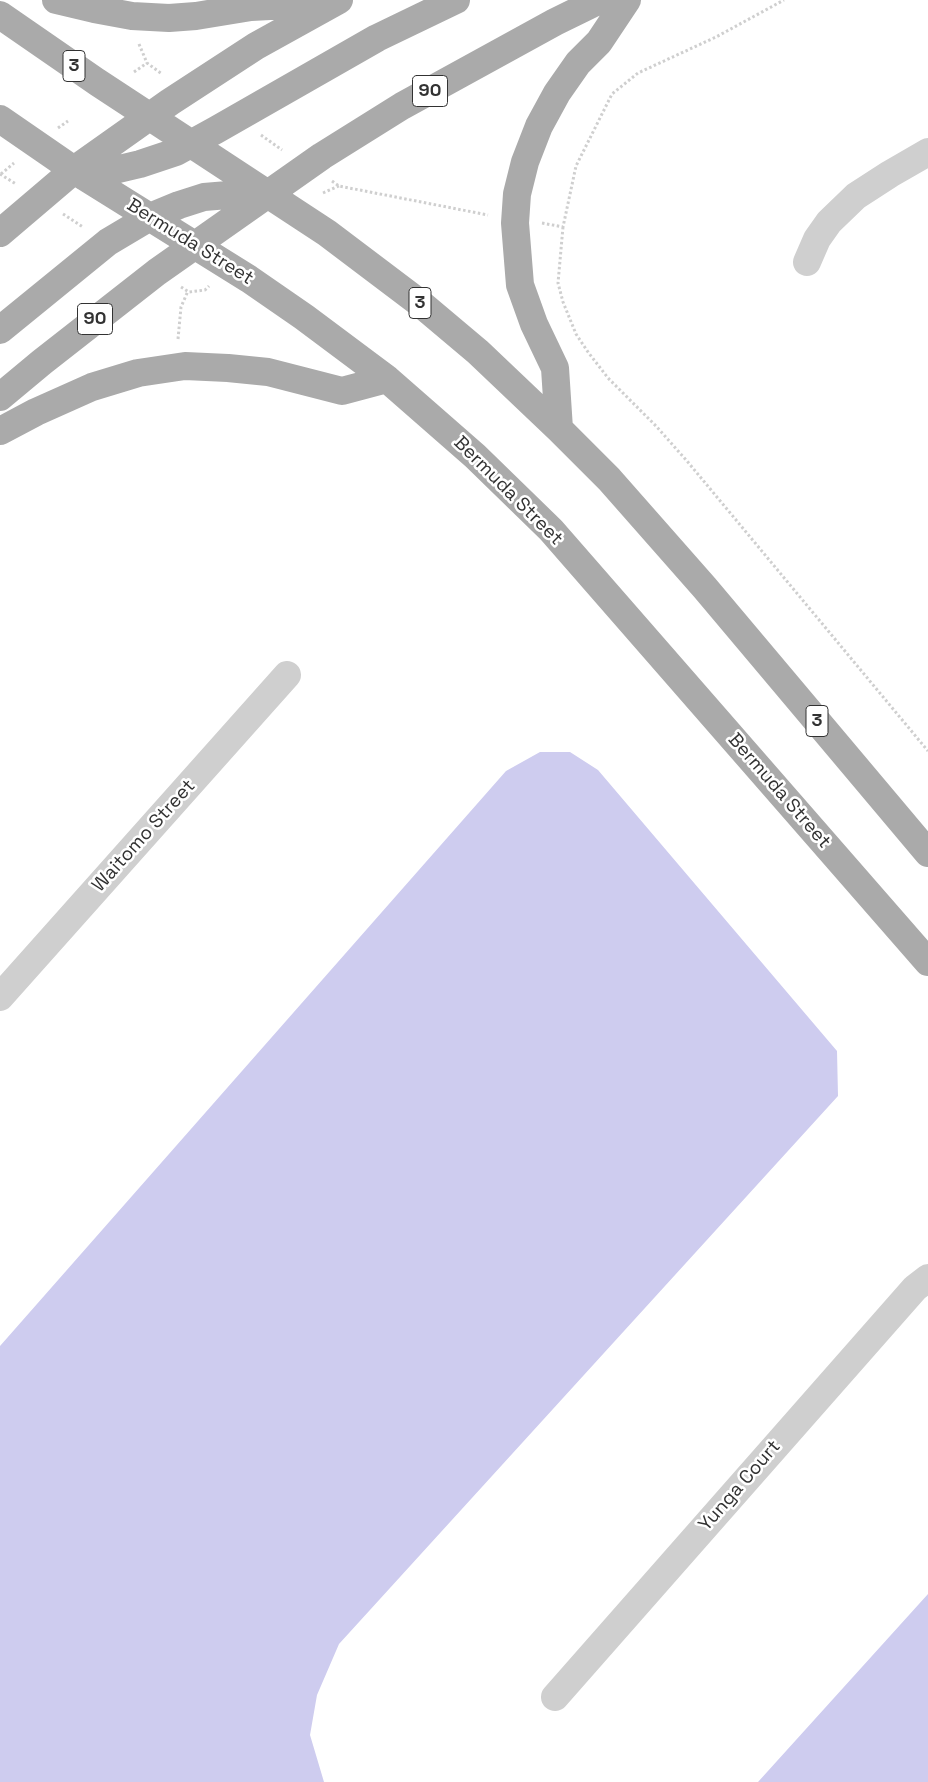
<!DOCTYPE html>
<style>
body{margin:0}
canvas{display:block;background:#fff}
</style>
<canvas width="928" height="1782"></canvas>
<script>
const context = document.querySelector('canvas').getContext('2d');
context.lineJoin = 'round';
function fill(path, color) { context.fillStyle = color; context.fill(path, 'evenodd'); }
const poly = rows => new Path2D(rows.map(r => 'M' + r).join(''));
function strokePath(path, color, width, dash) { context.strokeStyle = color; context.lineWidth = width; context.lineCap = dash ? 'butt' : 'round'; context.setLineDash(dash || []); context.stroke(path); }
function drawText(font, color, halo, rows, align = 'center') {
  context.font = font + ' "Space Grotesk",sans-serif'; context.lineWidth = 5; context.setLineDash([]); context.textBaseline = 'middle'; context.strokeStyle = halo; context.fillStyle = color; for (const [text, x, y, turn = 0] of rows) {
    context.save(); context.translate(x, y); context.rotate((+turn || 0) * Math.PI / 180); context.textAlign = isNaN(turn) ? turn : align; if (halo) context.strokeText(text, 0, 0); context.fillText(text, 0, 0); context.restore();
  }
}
fill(poly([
 [540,752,570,752,598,770,837,1051,838,1096,339,1644,317,1695,310,1735,324,1782,0,1782,0,1346,506,771],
 [928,1594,928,1782,758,1782]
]), '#ceccef');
strokePath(poly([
 [139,44,147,63,162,74],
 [134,72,147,63],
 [58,128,68,121],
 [261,135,282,150],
 [0,174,16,184],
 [1,174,14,163],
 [332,181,339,186,488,215],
 [323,193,339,186],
 [63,214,83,227],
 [542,223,563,227,576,166,612,94,638,73,716,37,784,0],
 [563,227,558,283,563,302,576,334,588,352,608,378,656,426,687,461,928,751],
 [181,287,189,292,205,290,209,286],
 [178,339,181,307,188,291]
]), '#cfcfcf', 3, [2.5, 2.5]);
strokePath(poly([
 [807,262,817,239,829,222,856,196,890,174,928,152],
 [0,997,287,675],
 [555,1697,915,1288,928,1278]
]), '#cfcfcf', 28);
strokePath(poly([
 [56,0,94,9,132,16,169,18,196,16,251,7,327,3],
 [0,15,97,82,327,233,421,304,478,352,559,429,609,479,705,588,928,853],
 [0,119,74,170,249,279,304,317,387,379,475,456,551,530,928,962],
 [85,177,140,164,176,152,216,130,377,38,456,0],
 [0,233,74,170,170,102,256,46,339,0],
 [0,330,108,242,150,217,179,205,204,197,264,192],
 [0,397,42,362,157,272,322,156,402,106,555,22,600,0],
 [559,429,555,368,534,324,520,285,515,223,517,194,525,162,539,126,557,93,578,63,599,42,627,0],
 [0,431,36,412,92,387,138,373,185,366,228,368,268,372,342,391,387,379]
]), '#aaa', 28);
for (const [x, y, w] of [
 [74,66,22],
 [430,91,35],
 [420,303,22],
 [95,319,35],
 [817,721,22]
]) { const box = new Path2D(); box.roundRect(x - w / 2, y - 15.5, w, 31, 4); context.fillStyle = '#fff'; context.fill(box); strokePath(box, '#323232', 1); }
drawText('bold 18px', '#323232', null, [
 ["3",74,66],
 ["90",430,91],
 ["3",420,303],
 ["90",95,319],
 ["3",817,721]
]);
drawText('19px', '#323232', '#fff', [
 ["Bermuda Street",190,242,32],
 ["Bermuda Street",508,491,45],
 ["Bermuda Street",779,791,49],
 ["Waitomo Street",144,836,-48],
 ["Yunga Court",740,1486,-49]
]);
</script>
